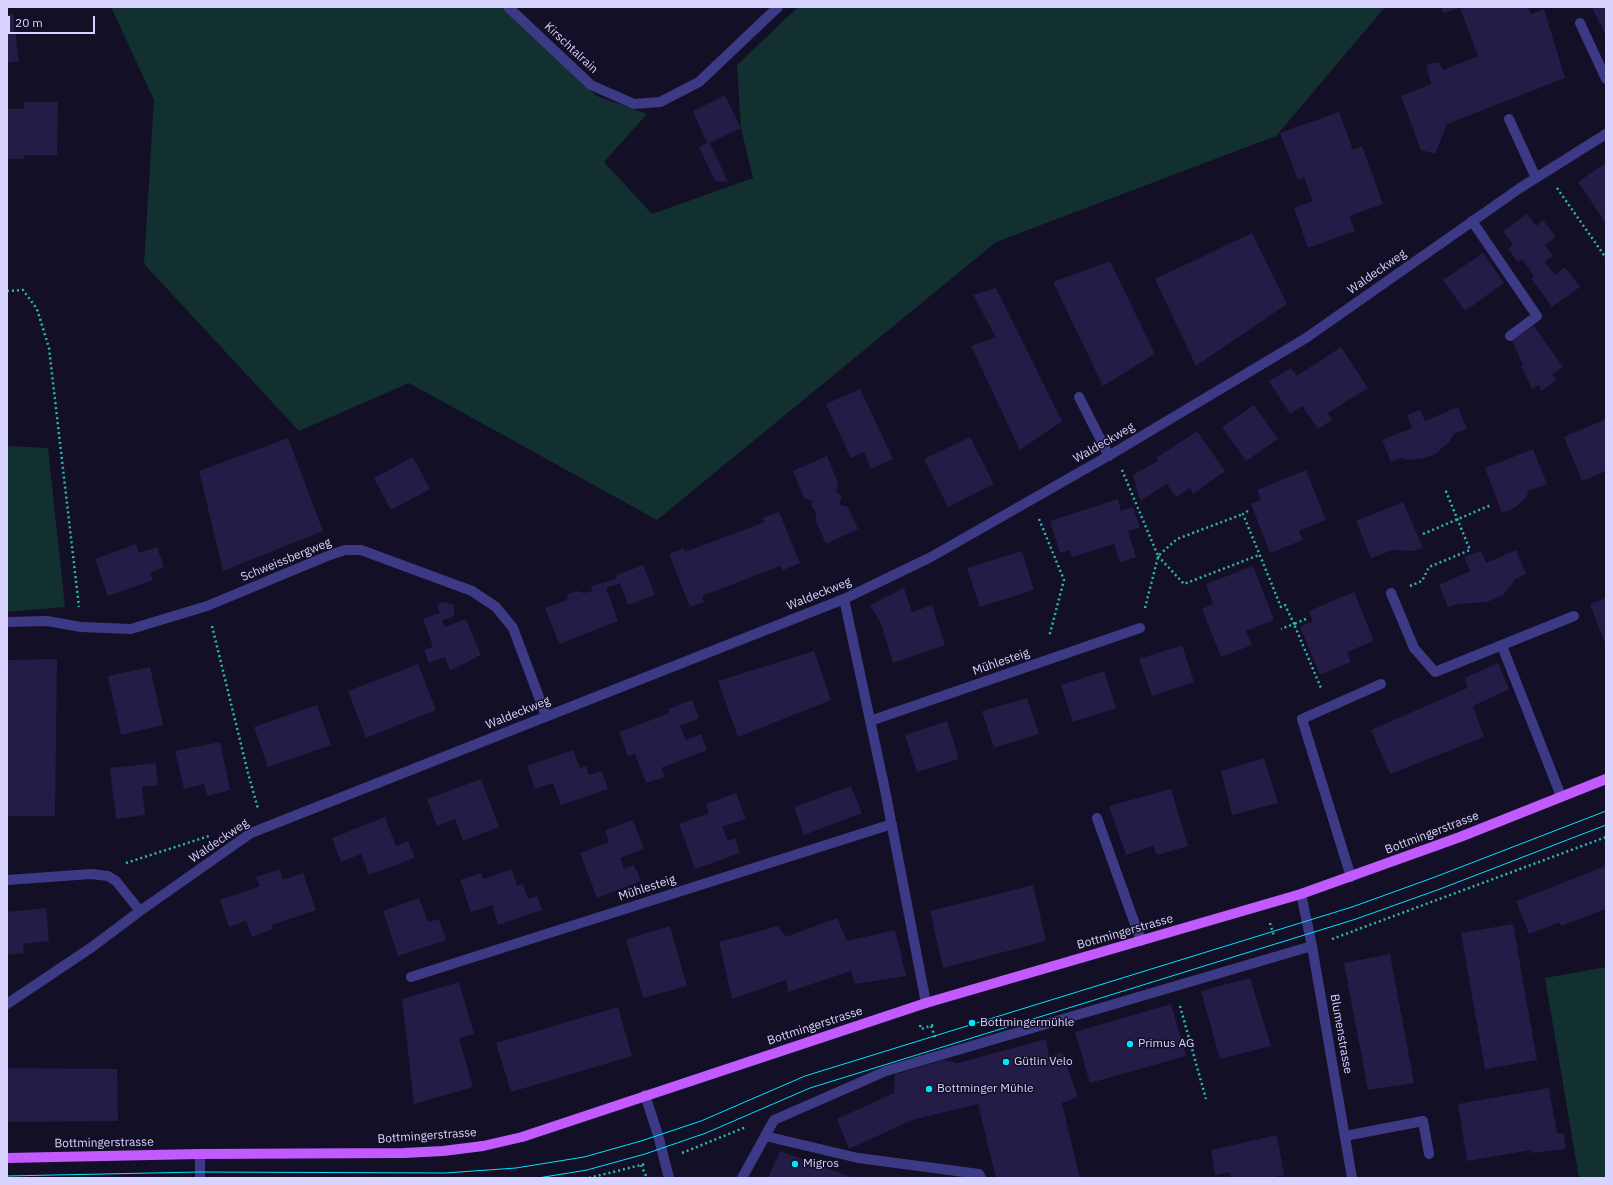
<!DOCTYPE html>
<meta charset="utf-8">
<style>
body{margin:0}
#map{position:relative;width:1613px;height:1185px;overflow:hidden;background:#130f26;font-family:"IBM Plex Sans",sans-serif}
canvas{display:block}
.frame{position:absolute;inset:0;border:8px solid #d9d4ff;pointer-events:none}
.scale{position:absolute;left:8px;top:16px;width:87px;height:18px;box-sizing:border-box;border:2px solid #d9d4ff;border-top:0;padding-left:5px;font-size:12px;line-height:14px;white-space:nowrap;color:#d9d4ff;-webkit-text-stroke:3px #130f26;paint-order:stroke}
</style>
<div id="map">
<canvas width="1613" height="1185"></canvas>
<div class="frame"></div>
<div class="scale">20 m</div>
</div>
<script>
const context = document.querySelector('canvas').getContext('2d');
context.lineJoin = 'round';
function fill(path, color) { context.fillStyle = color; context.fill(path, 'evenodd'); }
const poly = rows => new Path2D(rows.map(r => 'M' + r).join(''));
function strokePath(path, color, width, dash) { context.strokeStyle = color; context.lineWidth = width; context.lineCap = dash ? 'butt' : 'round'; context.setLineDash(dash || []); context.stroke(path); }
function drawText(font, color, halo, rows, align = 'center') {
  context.font = font + ' "IBM Plex Sans",sans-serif'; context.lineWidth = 3; context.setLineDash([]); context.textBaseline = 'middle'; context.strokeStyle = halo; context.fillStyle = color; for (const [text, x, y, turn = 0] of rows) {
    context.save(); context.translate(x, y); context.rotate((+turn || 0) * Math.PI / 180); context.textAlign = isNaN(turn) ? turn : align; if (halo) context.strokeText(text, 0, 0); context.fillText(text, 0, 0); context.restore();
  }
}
fill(poly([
 [111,7,501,7,597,96,647,114,604,162,652,214,753,178,741,128,737,65,798,7,1385,7,1276,136,996,242,657,520,409,383,299,431,144,264,154,100],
 [7,446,48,448,65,607,7,612],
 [1606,967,1606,1178,1579,1178,1545,978]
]), '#12302f');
fill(poly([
 [1441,7,1528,7,1531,14,1544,9,1565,78,1447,124,1435,154,1421,150,1401,96,1431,84,1426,65,1439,62,1443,70,1478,56,1460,8,1443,13],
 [1593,7,1606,7,1606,35,1592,8],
 [13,14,19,61,7,63,7,15],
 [725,95,741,128,710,143,728,182,715,181,699,147,707,143,693,111],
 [24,102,58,102,57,155,24,155,24,159,7,159,7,109,24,109],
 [1339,112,1353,150,1362,146,1383,204,1349,216,1355,231,1308,248,1294,208,1313,201,1304,177,1298,180,1280,133],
 [1604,164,1606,166,1606,221,1605,222,1578,182],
 [1527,214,1536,226,1543,220,1556,237,1545,245,1553,256,1545,262,1555,275,1565,267,1580,287,1552,307,1531,278,1534,276,1522,259,1518,262,1508,249,1513,245,1503,231],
 [1252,233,1287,304,1196,366,1155,279],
 [1483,253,1504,283,1465,311,1443,280],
 [1110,261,1155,354,1103,386,1053,282],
 [996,288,1062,421,1020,450,971,346,996,337,973,295],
 [1534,326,1563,367,1552,375,1557,380,1541,391,1539,385,1532,389,1521,366,1523,365,1512,340],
 [1341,347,1368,388,1328,413,1332,420,1318,429,1302,406,1290,414,1269,381,1291,368,1297,376],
 [860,389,893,459,871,469,864,452,851,458,826,404],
 [1254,405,1278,439,1246,461,1222,427],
 [1458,407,1467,429,1454,434,1449,442,1435,454,1423,458,1410,460,1400,458,1391,462,1382,440,1412,428,1407,415,1420,410,1425,421],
 [1606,419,1606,471,1582,481,1564,437],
 [1197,431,1225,471,1193,494,1190,488,1176,497,1167,484,1140,501,1133,475,1158,461,1156,458],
 [970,437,994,484,948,507,924,459],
 [288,438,323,531,223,571,199,471],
 [1533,449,1547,484,1528,491,1527,496,1516,507,1502,513,1485,468],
 [827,456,838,483,836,492,842,496,839,505,848,507,858,529,826,544,816,521,816,512,812,507,812,501,804,498,793,471],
 [413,457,430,489,391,510,374,478],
 [1306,470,1326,520,1299,531,1303,540,1270,553,1251,504,1261,500,1257,490],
 [1118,499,1121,511,1133,507,1140,528,1128,531,1136,557,1120,563,1114,544,1072,557,1069,550,1060,553,1050,521],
 [1403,502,1423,548,1412,551,1393,550,1371,558,1356,521],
 [779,512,800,563,783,570,780,566,702,596,704,602,690,607,669,554,684,548,685,552,765,522,762,518],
 [136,544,139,553,157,547,164,567,150,573,153,580,108,596,95,559],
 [1516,550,1526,574,1515,579,1512,584,1503,595,1487,602,1458,604,1448,607,1439,585,1470,571,1464,557,1481,551,1486,563],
 [1022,551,1034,590,980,607,967,568],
 [643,565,655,595,628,605,620,583,606,588,618,621,559,644,545,608,567,600,568,594,577,591,584,593,593,591,591,586,616,579,617,575],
 [1253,566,1274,620,1246,631,1252,645,1221,657,1202,609,1213,604,1206,584],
 [904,588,912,612,932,605,945,645,893,663,881,624,870,605],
 [1354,592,1374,641,1347,652,1351,662,1320,675,1300,627,1313,621,1309,611],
 [1606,598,1606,646,1590,604],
 [443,602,454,605,454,616,442,621,445,627,466,619,481,655,450,671,445,657,429,663,424,650,433,647,423,619,440,613,437,604],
 [1182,645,1194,682,1152,696,1139,659],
 [814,651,831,700,738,737,718,681],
 [57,659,55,816,7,816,7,660],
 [1498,663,1509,689,1473,706,1484,737,1390,774,1371,730,1467,688,1465,678],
 [418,664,436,710,366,738,348,691],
 [150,667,163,725,121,735,108,676],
 [1104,671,1116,708,1073,722,1061,685],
 [1027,698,1039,734,994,748,982,711],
 [692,700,699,718,680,726,686,740,701,734,707,750,661,768,665,777,646,783,635,754,628,756,619,732,670,713,668,709],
 [317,705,331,745,268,767,254,727],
 [947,721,959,759,917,772,905,735],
 [220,742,230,790,207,796,204,784,184,789,175,751],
 [573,750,580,768,586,766,589,775,602,771,608,789,561,805,553,783,535,789,527,766],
 [1264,758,1278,803,1232,815,1221,771],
 [156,763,158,785,142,787,145,815,116,819,110,768],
 [481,779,499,827,463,841,455,819,437,826,427,799],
 [851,786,862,813,804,835,794,807],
 [1171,789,1188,846,1157,855,1153,846,1126,855,1109,806],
 [736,793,746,819,722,827,728,841,735,838,740,853,695,869,679,824,709,813,706,804],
 [385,817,396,846,408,841,415,858,369,875,361,854,341,862,332,838],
 [633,820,644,849,620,858,624,869,634,865,641,881,597,898,580,853,609,842,605,830],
 [1606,866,1606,909,1561,926,1560,922,1529,934,1516,901],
 [280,869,283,880,303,873,316,910,272,925,273,929,252,937,246,921,229,927,220,900,260,886,256,877],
 [512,869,517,886,523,884,528,899,537,896,542,910,498,925,492,905,471,912,460,880,481,873,483,879],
 [1033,885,1046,941,943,968,930,911],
 [419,898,428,922,439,919,446,940,398,956,383,911],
 [46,908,49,941,23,944,24,953,7,955,7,912],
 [837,918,847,941,895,930,906,976,855,984,851,971,788,992,786,980,732,999,719,942,778,926,786,937],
 [1513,924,1537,1060,1485,1069,1461,933],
 [670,926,687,986,643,998,626,939],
 [1390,954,1414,1083,1368,1090,1344,963],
 [1250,978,1271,1046,1220,1059,1201,991],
 [459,982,474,1034,459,1038,473,1087,414,1104,402,999],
 [1171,1004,1186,1056,1090,1083,1075,1032],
 [618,1007,632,1056,511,1092,496,1043],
 [1046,1039,1049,1057,1062,1052,1078,1097,1062,1103,1080,1178,996,1178,978,1104,912,1120,849,1149,837,1119,894,1093,895,1074,944,1060,958,1063],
 [7,1068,117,1069,118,1121,7,1122],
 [1549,1088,1557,1133,1564,1134,1566,1149,1532,1153,1531,1150,1467,1161,1458,1104],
 [1277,1135,1284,1175,1271,1178,1231,1178,1230,1172,1215,1175,1211,1150],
 [780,1151,854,1178,768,1178]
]), '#241b47');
strokePath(poly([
 [1557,188,1606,258],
 [7,291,23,290,37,309,49,348,79,607],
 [1122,470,1158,556,1177,539,1243,514],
 [1248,511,1243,514,1281,607,1285,605,1294,624,1281,629],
 [1039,519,1064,580,1049,637],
 [1423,534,1491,505],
 [1158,556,1184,584,1259,555],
 [1410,586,1422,581,1429,567,1470,550,1445,489],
 [1145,608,1158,557],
 [1306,619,1294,624,1321,688],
 [212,626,248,773,258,809],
 [126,863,209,836],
 [1270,923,1274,936],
 [1332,939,1606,837],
 [1180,1006,1206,1099],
 [920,1025,921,1029,936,1024],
 [931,1026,935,1037],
 [682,1153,746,1127],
 [641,1165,646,1176],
 [589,1178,645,1164]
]), '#2fb8b0', 2.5, [2, 3]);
strokePath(poly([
 [508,7,591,85,634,104,660,102,699,82,778,7],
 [1580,23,1606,79],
 [1509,119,1536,178],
 [1472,221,1537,316,1510,336],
 [1079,397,1109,456],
 [1391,593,1414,648,1435,672,1574,616],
 [844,599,885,790,926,1003],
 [7,622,47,621,81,627,131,629,207,606,330,555,345,550,361,550,472,591,496,607,513,628,546,716],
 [1502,646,1561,796],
 [870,721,1140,628],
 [1097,818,1141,941],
 [1351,877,1302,719,1381,684],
 [7,880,91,874,108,876,116,881,140,911],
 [1301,894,1312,946,1352,1178],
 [411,977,892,824],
 [7,1004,92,947,140,911,251,833,844,599,931,557,1115,452,1306,338,1520,188,1606,134],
 [645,1095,658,1135,669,1178],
 [765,1136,858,1158,979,1174,981,1178],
 [1345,1136,1423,1121,1429,1154],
 [200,1178,200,1154],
 [742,1178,774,1120,886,1071,1312,946]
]), '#3d3a85', 10);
strokePath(poly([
 [7,1158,200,1154,404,1153,443,1151,483,1146,522,1137,926,1003,1301,894,1460,837,1606,779]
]), '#c25bff', 10);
strokePath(poly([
 [7,1176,200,1172,445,1173,516,1168,584,1157,641,1141,701,1121,805,1076,1352,907,1435,877,1606,811],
 [538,1178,587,1170,645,1154,706,1133,810,1088,1356,919,1440,889,1606,825]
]), '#00e5ff', 1);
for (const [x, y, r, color] of [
 [972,1023,4,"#00e5ff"],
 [1130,1044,4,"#00e5ff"],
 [1006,1062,4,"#00e5ff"],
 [929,1089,4,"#00e5ff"],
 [795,1164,4,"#00e5ff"]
]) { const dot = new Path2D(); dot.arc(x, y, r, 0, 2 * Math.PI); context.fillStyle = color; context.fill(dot); strokePath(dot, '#130f26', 1.5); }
drawText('12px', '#d9d4ff', '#130f26', [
 ["Kirschtalrain",571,48,43],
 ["Waldeckweg",1377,272,-35],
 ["Waldeckweg",1104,443,-30],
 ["Schweissbergweg",286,560,-22],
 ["Waldeckweg",819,594,-22],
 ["Mühlesteig",1001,662,-19],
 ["Waldeckweg",518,713,-22],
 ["Bottmingerstrasse",1432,833,-21],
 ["Waldeckweg",219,841,-34],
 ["Mühlesteig",647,888,-18],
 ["Bottmingerstrasse",1125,932,-16],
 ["Bottmingerstrasse",815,1026,-18],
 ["Blumenstrasse",1341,1034,80],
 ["Bottmingerstrasse",427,1136,-4],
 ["Bottmingerstrasse",104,1143,-1]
]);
drawText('12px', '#d9d4ff', '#130f26', [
 ["Bottmingermühle",980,1023],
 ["Primus AG",1138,1044],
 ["Gütlin Velo",1014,1062],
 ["Bottminger Mühle",937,1089],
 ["Migros",803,1164]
], 'left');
</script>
